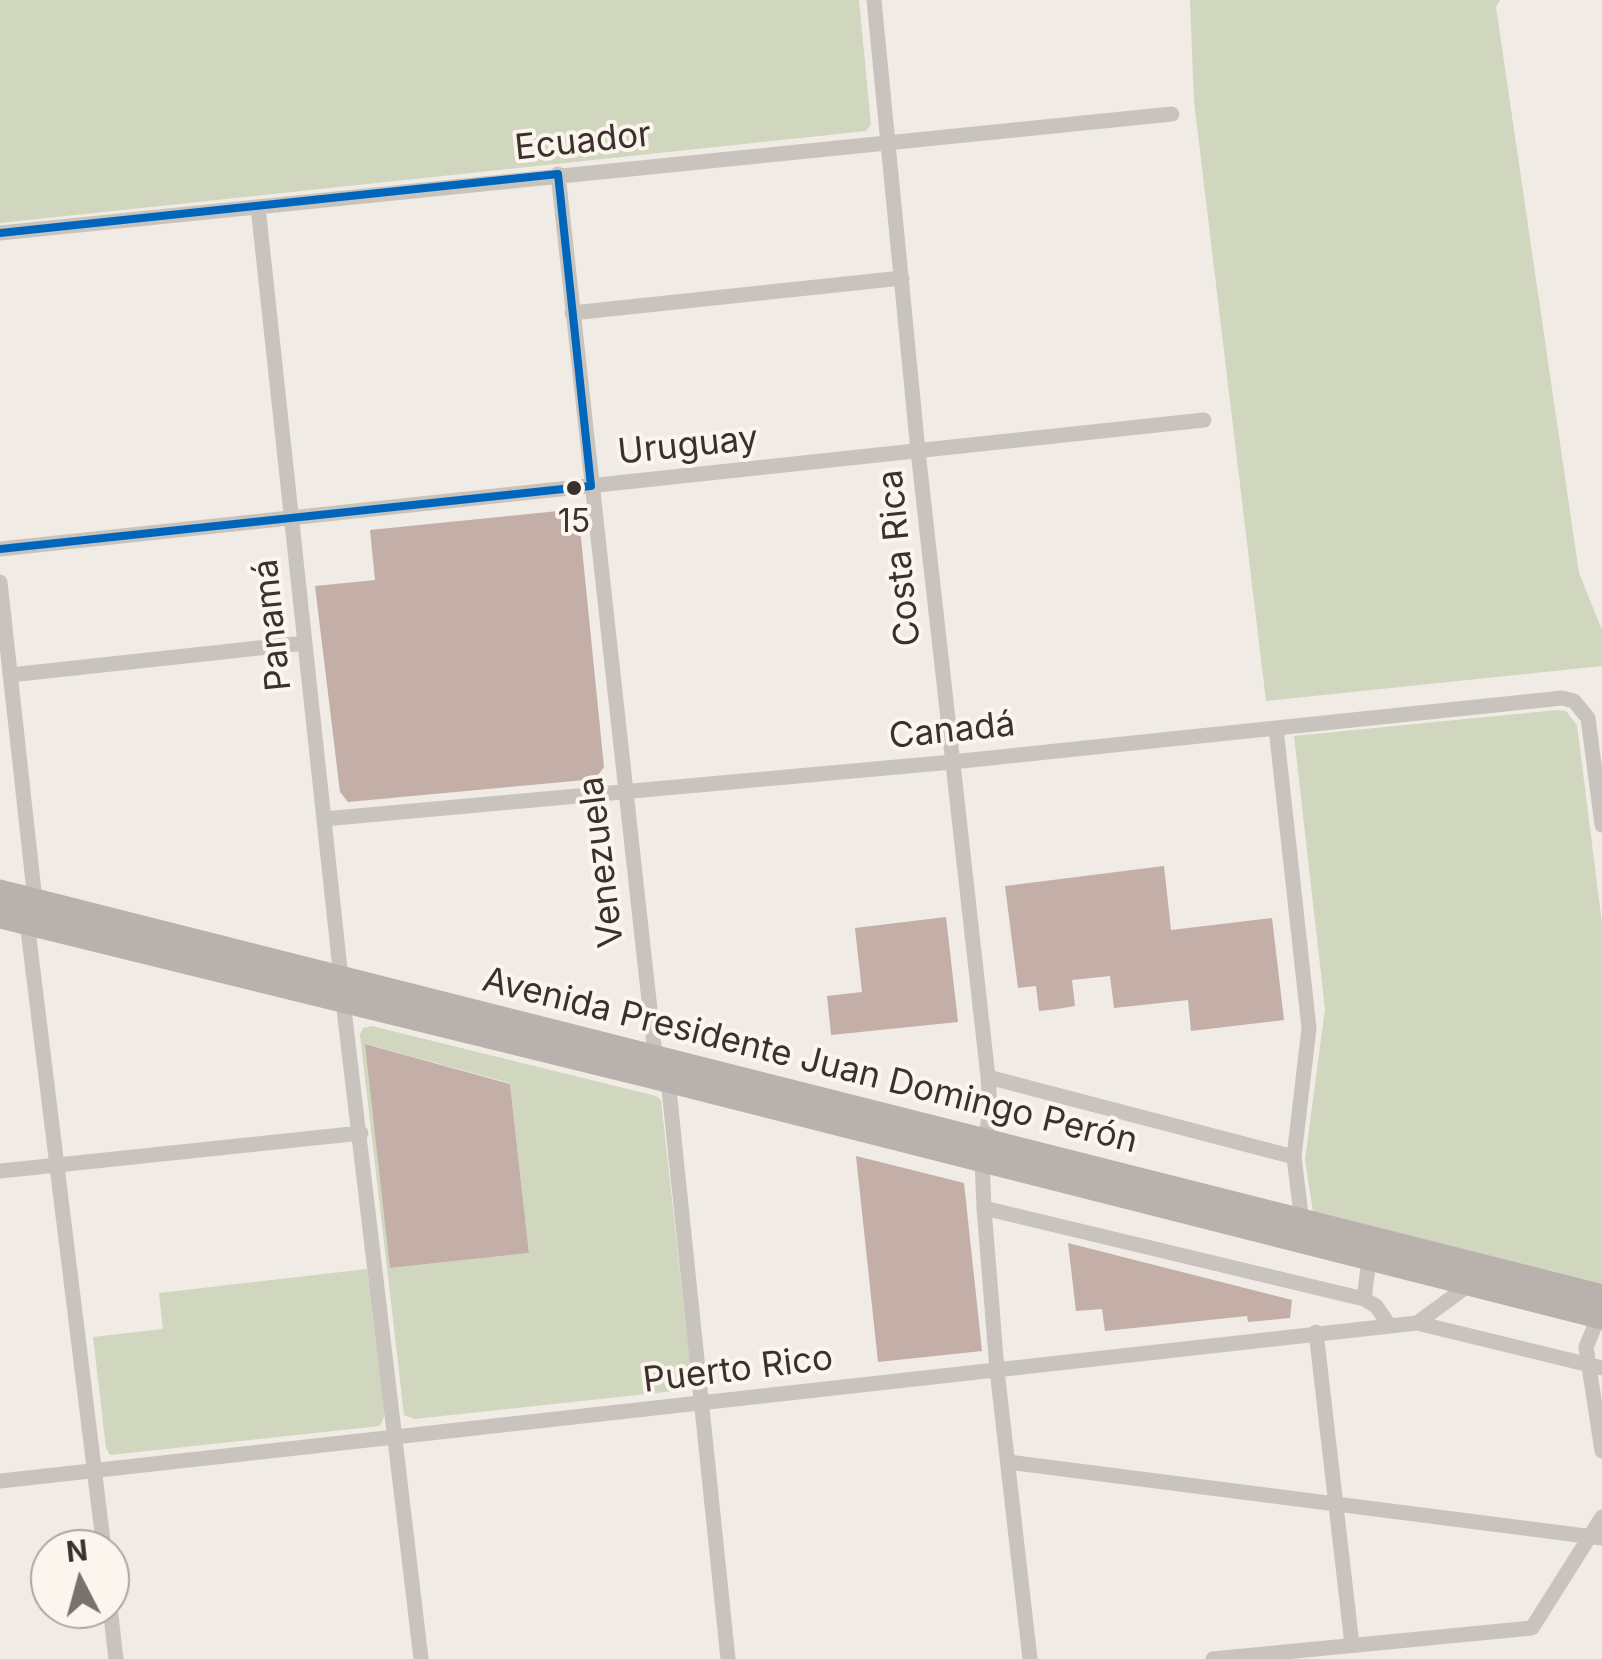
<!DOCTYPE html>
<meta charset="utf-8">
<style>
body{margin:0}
#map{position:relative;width:1602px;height:1659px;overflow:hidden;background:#f0ebe5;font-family:Inter,sans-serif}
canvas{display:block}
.north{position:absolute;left:30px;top:1529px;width:100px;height:100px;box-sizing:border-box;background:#fbf5ee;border:2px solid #aea6a0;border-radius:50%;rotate:354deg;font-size:28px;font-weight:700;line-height:40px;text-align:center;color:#3b302b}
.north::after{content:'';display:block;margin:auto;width:35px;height:45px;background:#7a716c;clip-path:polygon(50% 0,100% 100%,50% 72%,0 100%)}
</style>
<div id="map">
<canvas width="1602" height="1659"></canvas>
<div class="north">N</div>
</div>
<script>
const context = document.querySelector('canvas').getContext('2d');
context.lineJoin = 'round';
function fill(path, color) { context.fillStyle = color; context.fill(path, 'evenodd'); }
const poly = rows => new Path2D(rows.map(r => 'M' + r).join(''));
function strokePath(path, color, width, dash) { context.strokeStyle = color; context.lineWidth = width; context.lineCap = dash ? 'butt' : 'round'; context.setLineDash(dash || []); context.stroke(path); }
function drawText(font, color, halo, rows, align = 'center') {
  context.font = font + ' Inter,sans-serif'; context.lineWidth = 8; context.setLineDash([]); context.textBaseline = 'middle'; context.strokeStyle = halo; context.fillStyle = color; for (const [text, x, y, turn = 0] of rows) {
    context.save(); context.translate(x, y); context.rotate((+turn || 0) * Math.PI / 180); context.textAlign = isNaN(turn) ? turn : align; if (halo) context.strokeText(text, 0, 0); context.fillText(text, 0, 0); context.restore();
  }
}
fill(poly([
 [0,0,859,0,871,125,866,131,0,223],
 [1190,0,1500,0,1496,7,1579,573,1602,630,1602,666,1266,701,1194,101],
 [1557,710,1566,711,1577,725,1602,923,1602,1287,1314,1218,1305,1160,1325,1009,1294,736],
 [372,1026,656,1096,661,1100,692,1380,690,1387,684,1390,414,1419,404,1415,360,1035,363,1028],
 [366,1044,510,1083,529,1253,391,1268],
 [367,1269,385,1414,380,1426,110,1455,106,1448,93,1337,163,1329,159,1293]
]), '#d1d6bf');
fill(poly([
 [578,509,604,767,595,779,348,802,340,792,315,586,375,580,370,530],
 [1164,866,1171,930,1272,918,1284,1020,1191,1031,1188,1000,1114,1008,1110,976,1072,980,1075,1006,1057,1009,1039,1011,1036,986,1018,988,1005,886],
 [946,917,958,1022,831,1035,827,996,862,992,855,928],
 [365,1044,510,1084,529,1253,390,1268],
 [856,1156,964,1183,982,1351,878,1362],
 [1068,1243,1292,1300,1290,1318,1248,1322,1247,1316,1105,1331,1102,1309,1076,1311]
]), '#c3afa7');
strokePath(poly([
 [874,0,918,451,988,1077,990,1110,982,1160,984,1208,997,1370,1030,1659],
 [558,174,655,1055,668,1080,728,1659],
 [258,207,341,978],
 [0,233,1172,114],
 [572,313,902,278],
 [0,549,1204,420],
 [0,582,35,900],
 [10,675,305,643],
 [1276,728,1309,1028,1294,1157,1302,1223],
 [324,819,952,762,1562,698,1574,701,1588,718,1602,825],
 [27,922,104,1549],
 [343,1001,421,1659],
 [988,1077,1294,1157],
 [0,1171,361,1133],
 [984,1208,1364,1299,1376,1306,1389,1325],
 [1364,1299,1369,1259],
 [1599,1316,1586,1347,1602,1451],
 [1417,1323,1602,1368],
 [1316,1332,1352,1645],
 [1008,1462,1602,1538],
 [0,1481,1417,1323,1469,1285],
 [110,1607,116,1659],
 [1213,1659,1532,1628,1602,1517]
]), '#c9c3be', 15);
strokePath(poly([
 [0,892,1602,1297],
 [0,916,668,1080,1602,1317]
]), '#b8b1ad', 25);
strokePath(poly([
 [0,233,558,174,591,486,0,549]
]), '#0065bd', 8);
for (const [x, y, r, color] of [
 [574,488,9,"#3b302b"]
]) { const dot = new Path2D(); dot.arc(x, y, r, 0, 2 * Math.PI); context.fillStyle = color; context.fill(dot); strokePath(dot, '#fbf5ee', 4); }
drawText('32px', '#3b302b', '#fbf5ee', [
 ["15",574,522]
]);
drawText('35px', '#3b302b', '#fbf5ee', [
 ["Ecuador",583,142,-6],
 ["Uruguay",688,446,-6],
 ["Costa Rica",900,558,-96],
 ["Panamá",273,625,-96],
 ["Canadá",952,731,-6],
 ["Venezuela",602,862,-97],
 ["Avenida Presidente Juan Domingo Perón",810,1061,14],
 ["Puerto Rico",738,1370,-7]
]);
</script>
